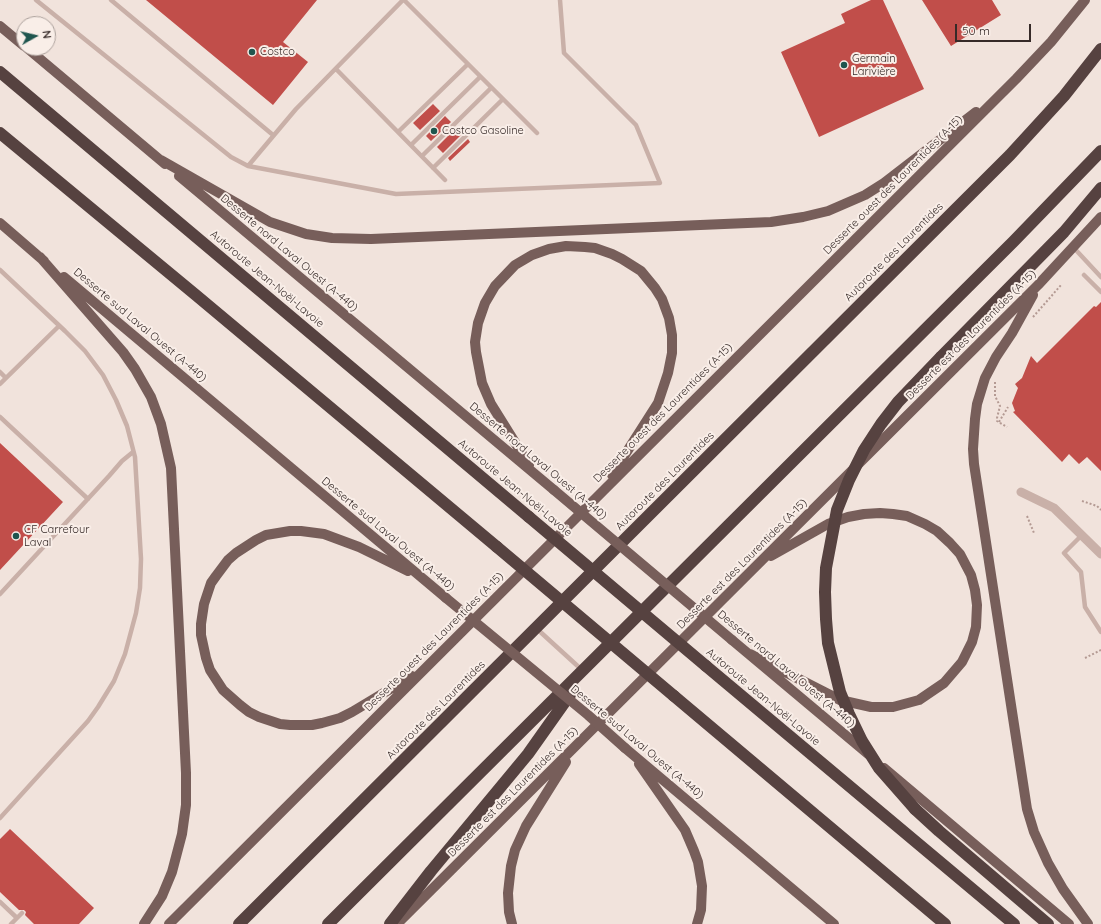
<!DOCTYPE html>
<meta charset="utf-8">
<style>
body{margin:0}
#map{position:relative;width:1101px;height:924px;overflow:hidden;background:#f1e3dc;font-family:Quicksand,sans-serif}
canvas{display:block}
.north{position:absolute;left:16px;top:16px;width:40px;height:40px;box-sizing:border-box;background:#f9eee8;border:1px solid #aba09b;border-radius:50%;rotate:82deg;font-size:11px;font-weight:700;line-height:16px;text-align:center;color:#362a28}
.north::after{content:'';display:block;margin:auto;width:14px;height:18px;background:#1f554e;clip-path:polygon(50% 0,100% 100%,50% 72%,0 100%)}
.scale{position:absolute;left:955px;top:24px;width:76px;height:18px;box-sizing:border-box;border:2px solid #362a28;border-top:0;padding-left:5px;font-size:12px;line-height:14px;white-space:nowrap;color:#362a28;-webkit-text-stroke:3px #f9eee8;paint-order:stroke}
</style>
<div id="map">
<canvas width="1101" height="924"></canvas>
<div class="north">N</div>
<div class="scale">50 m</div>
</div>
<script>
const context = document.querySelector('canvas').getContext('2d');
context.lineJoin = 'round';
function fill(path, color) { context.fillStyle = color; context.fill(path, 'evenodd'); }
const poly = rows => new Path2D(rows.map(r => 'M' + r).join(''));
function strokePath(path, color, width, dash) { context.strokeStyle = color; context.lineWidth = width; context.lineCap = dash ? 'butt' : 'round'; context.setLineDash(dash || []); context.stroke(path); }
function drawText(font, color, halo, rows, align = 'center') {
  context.font = font + ' Quicksand,sans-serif'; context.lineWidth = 4; context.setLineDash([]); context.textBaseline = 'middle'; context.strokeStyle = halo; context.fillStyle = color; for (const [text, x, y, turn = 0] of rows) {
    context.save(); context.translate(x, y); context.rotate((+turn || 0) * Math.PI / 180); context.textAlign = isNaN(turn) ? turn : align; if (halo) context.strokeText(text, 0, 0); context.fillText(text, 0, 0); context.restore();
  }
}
fill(poly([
 [146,0,317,0,283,42,308,62,273,105],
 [871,0,883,0,924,89,819,137,781,52,845,23,841,14],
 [922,0,992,0,1001,15,951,46],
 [433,104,440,111,420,130,413,123],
 [445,116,451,122,431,141,426,136],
 [456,128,462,134,443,153,437,147],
 [468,139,470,142,450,161,448,158],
 [1101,302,1101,471,1087,457,1079,464,1069,454,1062,462,1013,412,1015,411,1012,403,1018,388,1015,384,1022,378,1031,356,1037,363,1094,306,1096,307],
 [0,443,63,502,0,570],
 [10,829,94,908,79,924,34,924,25,915,26,912,24,910,19,910,0,892,0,839]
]), '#c14e4a');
strokePath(poly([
 [1033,317,1062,284],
 [995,382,995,396,1000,406,997,418,997,421,1007,427],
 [999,422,1008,407],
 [1082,501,1097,506,1101,510],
 [1027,516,1034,533],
 [1085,658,1101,650]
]), '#b49a93', 2, [2, 2]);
strokePath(poly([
 [36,0,231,157,248,166,296,109,403,0],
 [111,0,273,135],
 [404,0,537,133],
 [336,69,445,180],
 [398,132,468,64],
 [411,145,480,77],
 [422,156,491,88],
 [248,166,396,194,660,183,636,125,564,53,560,0],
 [433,168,503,99],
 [1074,248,1101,277],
 [0,270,65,331,85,351,103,375,116,400,127,426,135,457,141,559,140,588,136,613,125,654,114,681,98,707,88,721,0,818],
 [1084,275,1101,292],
 [0,372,6,378],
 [0,384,59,326],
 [0,417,88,499],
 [1082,535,1064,553,1081,572,1085,607,1101,632],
 [0,594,109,476,122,461,133,452],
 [536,628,582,670],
 [0,902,17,918,11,924],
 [17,918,22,913]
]), '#c9b0a8', 4.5);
strokePath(poly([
 [1021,492,1054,508,1101,554]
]), '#c9b0a8', 9);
strokePath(poly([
 [0,26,24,46],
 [27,48,165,164],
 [161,160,270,222,306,234,332,238,371,239,771,222,803,217,828,211,865,195,884,183,976,112],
 [179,176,554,490],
 [0,223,44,261],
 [40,257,123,352,135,369,151,397,161,424,171,468,186,773,186,805,182,834,172,872,162,896,144,924],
 [64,277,446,598],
 [1033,295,1012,333,996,357,985,378,977,404,975,419,973,449,974,464,1027,809,1034,832,1048,863,1063,889,1088,924],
 [529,465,491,404,482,383,476,352,475,342,478,323,485,303,495,286,515,265,532,255,549,249,566,246,585,247,595,248,612,254,622,259,641,271,655,288,662,299,669,318,672,335,672,353,668,373,658,403,612,475],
 [408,571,359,547,324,534,301,531,290,531,266,535,256,540,236,553,228,560,216,576,211,583,204,604,201,624,201,635,206,658,210,670,223,690,240,705,249,712,259,717,280,724,290,725,312,725,322,723,340,718,352,712,412,676],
 [732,640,868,754],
 [750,654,840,700,871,707,893,707,919,700,944,683,962,662,972,642,976,627,977,605,975,590,971,575,960,554,950,543,937,531,925,524,907,516,893,514,880,513,864,514,848,517,828,524,771,556],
 [625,748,834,924],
 [639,764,678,820,685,830,694,851,698,862,702,886,701,910,697,924],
 [884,768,1069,924],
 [169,924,1016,79,1051,42,1085,0],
 [397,924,1038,285,1101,217],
 [512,924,509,912,508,893,511,866,515,850,526,826,566,762]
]), '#775e5a', 10);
strokePath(poly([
 [0,72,529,517],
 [0,133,197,296,497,547],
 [941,357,1064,232,1101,188],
 [706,666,1014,924],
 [674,696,945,924],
 [915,809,939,831,1048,924],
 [239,924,1010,155,1064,96,1101,49],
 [328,924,1014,241,1101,151],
 [390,924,431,871,528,754,574,689]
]), '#564240', 12);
strokePath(poly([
 [554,490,732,640],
 [446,598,588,715,625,748]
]), '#775e5a', 10);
strokePath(poly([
 [529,517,706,666],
 [497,547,674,696],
 [915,809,879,768,862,741,849,714,840,692,828,643,826,619,825,592,826,568,837,510,849,480,864,450,881,424,898,402,941,357]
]), '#564240', 12);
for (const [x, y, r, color] of [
 [252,52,4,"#1f554e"],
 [844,65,4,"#1f554e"],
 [434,131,4,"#1f554e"],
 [16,536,4,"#1f554e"]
]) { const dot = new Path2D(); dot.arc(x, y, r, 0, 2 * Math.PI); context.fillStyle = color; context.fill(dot); strokePath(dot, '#f9eee8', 1.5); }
drawText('11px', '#362a28', '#f9eee8', [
 ["Costco",260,52],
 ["Germain",852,59],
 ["Larivière",852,72],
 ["Costco Gasoline",442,131],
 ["CF Carrefour",24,530],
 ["Laval",24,543]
], 'left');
drawText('11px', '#362a28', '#f9eee8', [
 ["Desserte ouest des Laurentides (A-15)",893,185,-45],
 ["Autoroute des Laurentides",894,252,-45],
 ["Desserte nord Laval Ouest (A-440)",289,253,40],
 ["Autoroute Jean-Noël-Lavoie",267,279,40],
 ["Desserte sud Laval Ouest (A-440)",140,325,40],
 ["Desserte est des Laurentides (A-15)",971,335,-45],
 ["Desserte ouest des Laurentides (A-15)",663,413,-45],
 ["Desserte nord Laval Ouest (A-440)",538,461,40],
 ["Autoroute des Laurentides",665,481,-45],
 ["Autoroute Jean-Noël-Lavoie",515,488,40],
 ["Desserte sud Laval Ouest (A-440)",388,534,40],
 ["Desserte est des Laurentides (A-15)",742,564,-45],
 ["Desserte ouest des Laurentides (A-15)",434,642,-45],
 ["Desserte nord Laval Ouest (A-440)",786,669,40],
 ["Autoroute Jean-Noël-Lavoie",763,697,40],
 ["Autoroute des Laurentides",436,710,-45],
 ["Desserte sud Laval Ouest (A-440)",637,742,40],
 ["Desserte est des Laurentides (A-15)",513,792,-45]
]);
</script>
